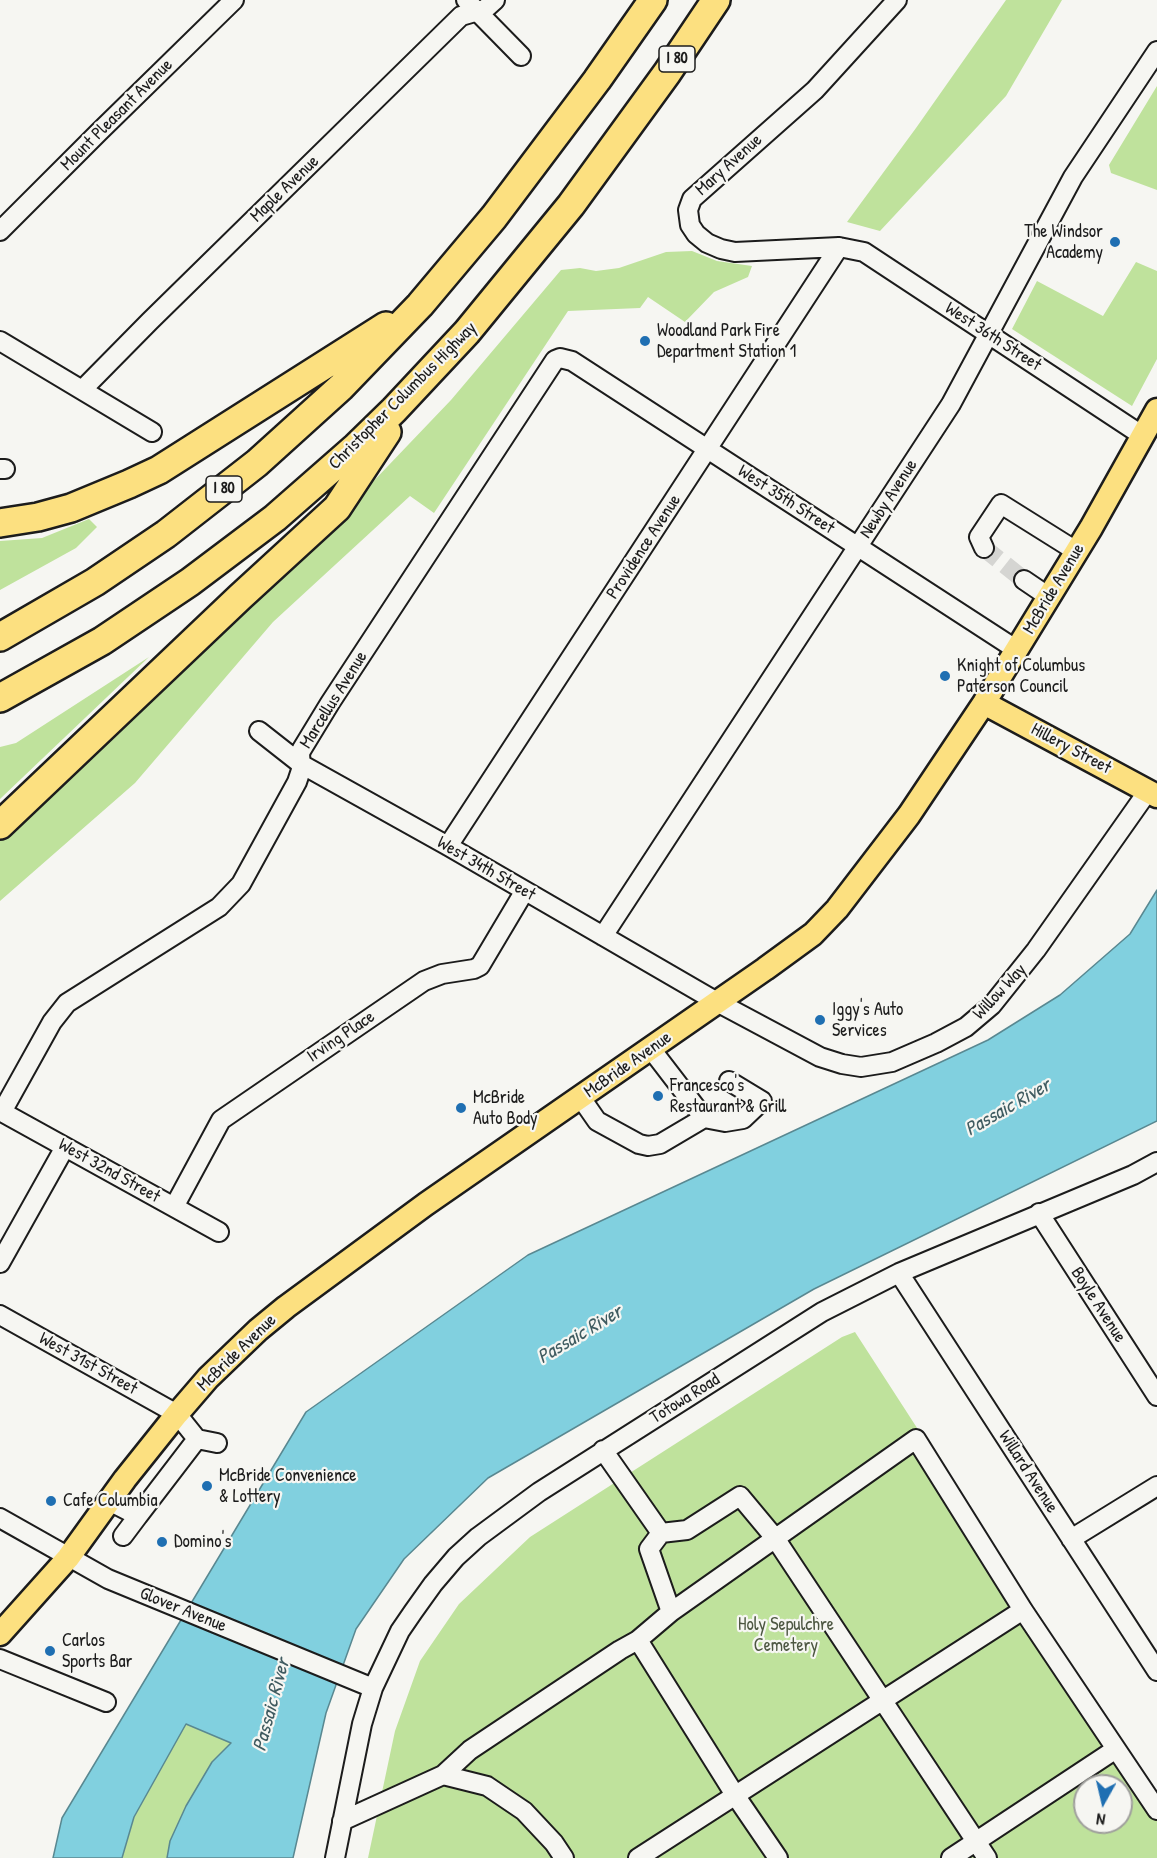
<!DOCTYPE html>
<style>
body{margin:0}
#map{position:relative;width:1157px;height:1858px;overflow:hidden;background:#f6f6f2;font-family:"Patrick Hand",sans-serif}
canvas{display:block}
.north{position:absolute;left:1073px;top:1774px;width:60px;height:60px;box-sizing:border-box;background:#f6f6f2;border:2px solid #9f9f9c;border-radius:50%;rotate:188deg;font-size:16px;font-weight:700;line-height:24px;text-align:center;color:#1c1c1c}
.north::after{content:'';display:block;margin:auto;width:21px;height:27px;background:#1f6fb2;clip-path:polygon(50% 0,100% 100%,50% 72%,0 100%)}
</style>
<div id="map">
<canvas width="1157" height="1858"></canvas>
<div class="north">N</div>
</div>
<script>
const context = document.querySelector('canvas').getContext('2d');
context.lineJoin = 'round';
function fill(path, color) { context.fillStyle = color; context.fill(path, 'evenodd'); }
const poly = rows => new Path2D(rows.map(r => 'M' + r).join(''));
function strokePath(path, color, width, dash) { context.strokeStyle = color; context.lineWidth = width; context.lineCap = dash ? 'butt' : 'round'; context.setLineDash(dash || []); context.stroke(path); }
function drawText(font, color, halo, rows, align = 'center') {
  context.font = font + ' "Patrick Hand",sans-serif'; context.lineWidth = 4.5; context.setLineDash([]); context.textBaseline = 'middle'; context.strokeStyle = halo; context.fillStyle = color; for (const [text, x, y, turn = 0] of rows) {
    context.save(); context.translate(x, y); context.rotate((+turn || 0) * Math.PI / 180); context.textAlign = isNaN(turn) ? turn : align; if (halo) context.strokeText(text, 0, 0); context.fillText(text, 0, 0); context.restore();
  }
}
fill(poly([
 [1006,0,1062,0,1006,96,880,231,847,222,916,128],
 [1157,86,1157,190,1111,173,1109,165],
 [692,251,717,261,752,266,748,277,714,292,685,322,648,297,640,308,568,311,434,513,410,496,273,622,135,783,0,901,0,841,323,534,451,400,561,270,580,268,596,271,619,268,666,252],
 [1136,262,1157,271,1157,359,1132,406,1012,329,1037,281,1103,316],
 [89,519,97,527,76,548,0,590,0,541,42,538],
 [149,657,0,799,0,747,16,743],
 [855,1332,1157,1799,1157,1858,368,1858,395,1731,420,1661,459,1604,530,1537,842,1337],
 [1085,1786,1121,1786,1121,1822,1085,1822],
 [185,1724,232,1742,212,1762,186,1806,170,1841,167,1858,122,1858,134,1817]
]), '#bfe29c');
const water = poly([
 [1157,890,1157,1121,814,1289,488,1478,404,1559,356,1629,326,1713,293,1858,167,1858,170,1841,186,1806,212,1762,231,1743,186,1724,134,1817,122,1858,53,1858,62,1818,306,1412,528,1255,988,1040,1060,995,1130,934,1157,890]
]);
fill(water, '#81d0df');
strokePath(water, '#598891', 1.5);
strokePath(poly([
 [984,548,1024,580]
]), '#d5d5d2', 18, [18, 9]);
const minor = poly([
 [466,0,521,56],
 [897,0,815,90,692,199,688,210,690,225,696,234,707,243,721,249,735,252,839,247,864,252,1143,436],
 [0,231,99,132,234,0],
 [0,341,152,432],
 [82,390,150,321,461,16,485,9,495,0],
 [0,469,5,469],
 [984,548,979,537,1001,504,1076,551],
 [1024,580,1049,597],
 [259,731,301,764,448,846,717,1002,820,1057,842,1064,861,1067,892,1062,936,1043,966,1027,992,1005,1036,950,1148,791],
 [448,846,839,247],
 [603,936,951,404,1073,177,1157,51],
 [581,1098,597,1121,639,1144,648,1146,660,1144,704,1118,651,1049],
 [0,1111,219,1232],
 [2,1112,52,1022,67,1003,219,907,241,884,297,782,301,770,300,753,302,749,330,703,555,360,560,358,572,361,1017,650],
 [704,1118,725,1122,743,1119,762,1101,729,1081],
 [174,1207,221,1120,424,981,442,974,474,969,480,966,524,892],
 [1039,1213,1157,1396],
 [0,1263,65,1147],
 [899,1273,1157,1671],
 [0,1315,177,1414,197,1439,138,1516,109,1501],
 [197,1439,217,1443],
 [0,1518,108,1579,373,1688],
 [661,1533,687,1530,740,1496,775,1538,987,1858],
 [123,1536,138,1516],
 [1071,1539,1157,1486],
 [671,1612,916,1439,1023,1610,1157,1810],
 [638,1640,735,1795,778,1858],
 [0,1659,106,1702],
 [443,1775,470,1750,620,1650,638,1640,671,1612,649,1549,661,1533,603,1450],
 [342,1821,443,1775,487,1786,524,1811,554,1843,564,1858],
 [335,1858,362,1724,373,1688,400,1631,413,1612,433,1584,456,1557,478,1537,539,1492,822,1312,899,1273,1133,1175,1157,1162],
 [638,1858,1023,1610],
 [951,1858,1116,1749]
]);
const major = poly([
 [984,703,1157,796],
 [0,1634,68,1558,125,1479,177,1414,208,1378,258,1330,286,1307,426,1204,765,969,813,934,837,909,909,815,984,703,1091,528,1157,410]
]);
const highway = poly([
 [0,523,38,517,71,508,129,484,159,470,386,326],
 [0,637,95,582,166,534,257,463,341,387,420,305,494,217,597,80,653,0],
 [0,698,102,641,190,582,275,518,356,447,394,410,467,332,571,205,667,73,716,0],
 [0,825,240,597,337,508,387,432]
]);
strokePath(minor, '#1c1c1c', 22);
strokePath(major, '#1c1c1c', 27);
strokePath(highway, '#1c1c1c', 32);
strokePath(minor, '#f6f6f2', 18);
strokePath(major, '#fce080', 22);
strokePath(highway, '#fce080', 27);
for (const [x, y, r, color] of [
 [1115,242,6,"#1f6fb2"],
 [645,341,6,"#1f6fb2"],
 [945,676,6,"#1f6fb2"],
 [820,1020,6,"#1f6fb2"],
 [658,1096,6,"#1f6fb2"],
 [461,1108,6,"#1f6fb2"],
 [207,1486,6,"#1f6fb2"],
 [51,1501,6,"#1f6fb2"],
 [162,1542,6,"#1f6fb2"],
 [50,1651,6,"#1f6fb2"]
]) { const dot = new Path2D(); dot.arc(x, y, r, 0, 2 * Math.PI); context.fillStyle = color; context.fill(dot); strokePath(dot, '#f6f6f2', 2); }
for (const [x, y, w] of [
 [677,59,36],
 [224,489,36]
]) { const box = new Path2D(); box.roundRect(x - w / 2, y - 13, w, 26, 4.5); context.fillStyle = '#f6f6f2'; context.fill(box); strokePath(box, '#1c1c1c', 1.5); }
drawText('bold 16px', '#1c1c1c', null, [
 ["I 80",677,59],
 ["I 80",224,489]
]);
drawText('18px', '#1c1c1c', '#f6f6f2', [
 ["Mount Pleasant Avenue",117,115,-45],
 ["Mary Avenue",729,165,-42],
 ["Maple Avenue",285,189,-44],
 ["West 36th Street",993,337,33],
 ["Christopher Columbus Highway",403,396,-45],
 ["Newby Avenue",889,499,-57],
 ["West 35th Street",786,500,33],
 ["Providence Avenue",644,547,-57],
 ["McBride Avenue",1054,589,-59],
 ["Marcellus Avenue",334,700,-58],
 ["Hillery Street",1071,749,28],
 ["West 34th Street",486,869,30],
 ["Willow Way",1000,992,-47],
 ["Irving Place",341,1037,-34],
 ["McBride Avenue",628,1065,-35],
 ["West 32nd Street",109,1171,29],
 ["Boyle Avenue",1098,1305,57],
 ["McBride Avenue",237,1353,-44],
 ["West 31st Street",88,1364,29],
 ["Totowa Road",685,1399,-32],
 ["Willard Avenue",1028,1472,57],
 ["Glover Avenue",183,1610,22]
]);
drawText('18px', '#1c1c1c', '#f6f6f2', [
 ["The Windsor",1103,232,"right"],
 ["Academy",1103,253,"right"],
 ["Woodland Park Fire",657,331],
 ["Department Station 1",657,352],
 ["Knight of Columbus",957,666],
 ["Paterson Council",957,687],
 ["Iggy's Auto",832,1010],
 ["Services",832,1031],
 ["Francesco's",670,1086],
 ["Restaurant & Grill",670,1107],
 ["McBride",473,1098],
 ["Auto Body",473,1119],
 ["McBride Convenience",219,1476],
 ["& Lottery",219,1497],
 ["Cafe Columbia",63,1501],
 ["Domino's",174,1542],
 ["Carlos",62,1641],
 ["Sports Bar",62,1662]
], 'left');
drawText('18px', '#4d5742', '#f6f6f2', [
 ["Holy Sepulchre",786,1625],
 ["Cemetery",786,1646]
]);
drawText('italic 20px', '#3f5b60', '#f6f6f2', [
 ["Passaic River",1008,1108,-30],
 ["Passaic River",580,1335,-31],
 ["Passaic River",272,1705,-75]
]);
</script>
